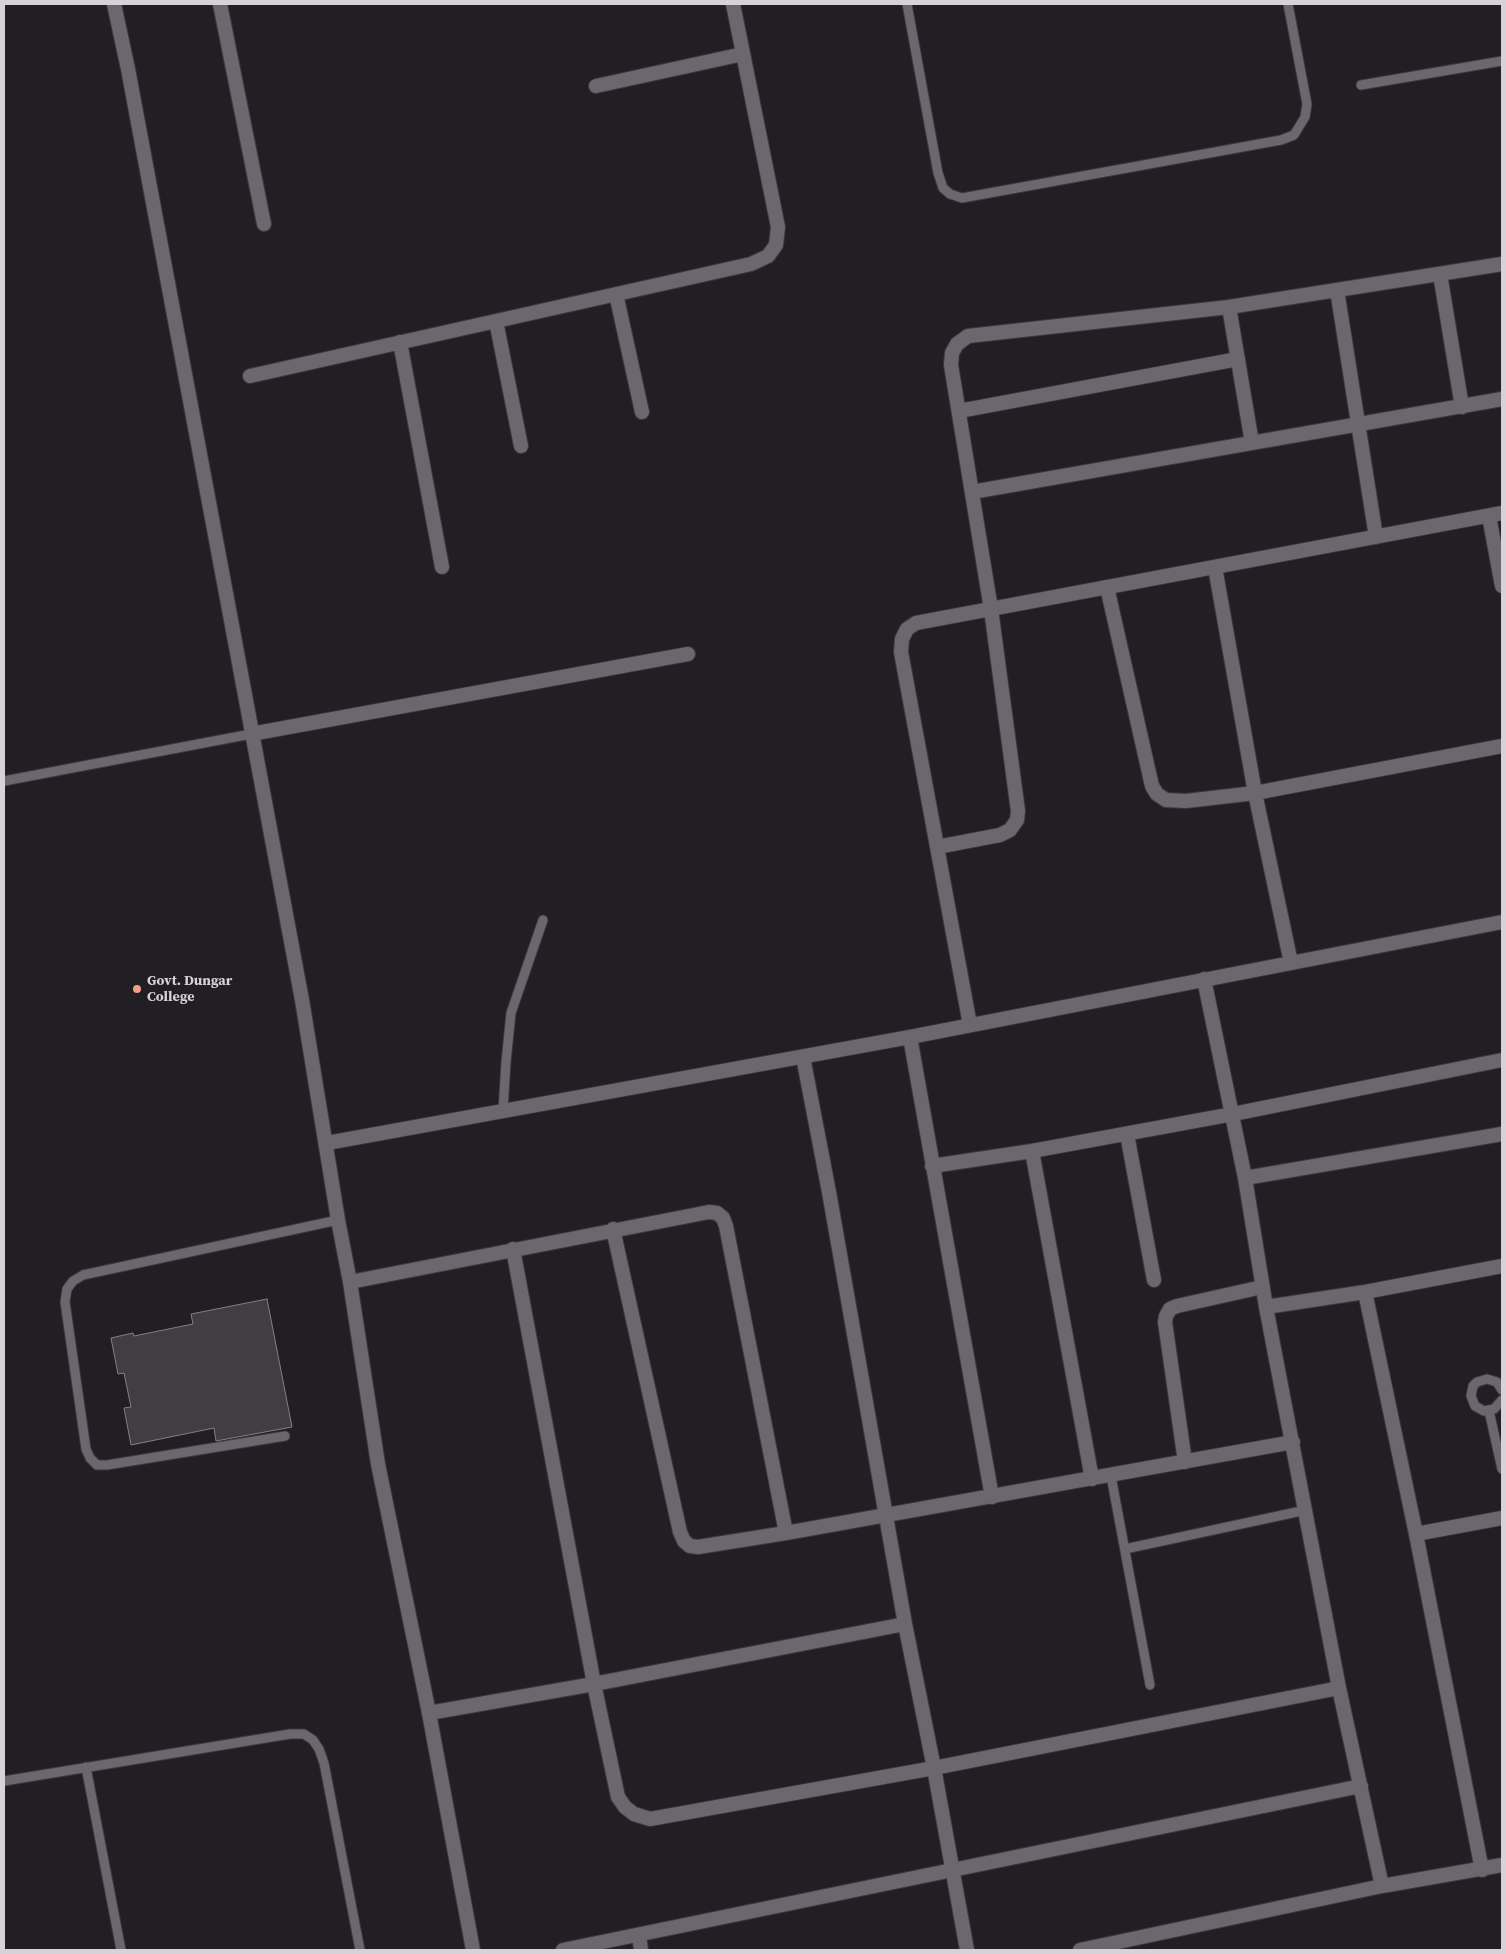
<!DOCTYPE html>
<style>
body{margin:0}
#map{position:relative;width:1506px;height:1954px;overflow:hidden;background:#211f24;font-family:"Source Serif 4",serif}
canvas{display:block}
.frame{position:absolute;inset:0;border:5px solid #d5d3d7;pointer-events:none}
</style>
<div id="map">
<canvas width="1506" height="1954"></canvas>
<div class="frame"></div>
</div>
<script>
const context = document.querySelector('canvas').getContext('2d');
context.lineJoin = 'round';
function fill(path, color) { context.fillStyle = color; context.fill(path, 'evenodd'); }
const poly = rows => new Path2D(rows.map(r => 'M' + r).join(''));
function strokePath(path, color, width, dash) { context.strokeStyle = color; context.lineWidth = width; context.lineCap = dash ? 'butt' : 'round'; context.setLineDash(dash || []); context.stroke(path); }
function drawText(font, color, halo, rows, align = 'center') {
  context.font = font + ' "Source Serif 4",serif'; context.lineWidth = 4; context.setLineDash([]); context.textBaseline = 'middle'; context.strokeStyle = halo; context.fillStyle = color; for (const [text, x, y, turn = 0] of rows) {
    context.save(); context.translate(x, y); context.rotate((+turn || 0) * Math.PI / 180); context.textAlign = isNaN(turn) ? turn : align; if (halo) context.strokeText(text, 0, 0); context.fillText(text, 0, 0); context.restore();
  }
}
const building = poly([
 [267,1299,292,1427,216,1441,214,1428,131,1445,124,1408,131,1407,124,1373,118,1374,111,1338,133,1333,134,1336,193,1324,191,1314,267,1299]
]);
fill(building, '#413d41');
strokePath(building, '#847f85', 1);
const service = poly([
 [907,4,938,173,943,188,950,194,962,198,1281,140,1294,135,1305,117,1307,104,1288,4],
 [1361,85,1502,61],
 [4,781,251,734],
 [503,1111,506,1062,511,1013,543,920],
 [1502,1390,1497,1382,1487,1379,1477,1382,1473,1386,1471,1396,1475,1406,1484,1411,1494,1409,1502,1400],
 [1489,1411,1502,1469],
 [285,1436,107,1465,97,1465,90,1458,86,1449,65,1302,67,1289,73,1281,83,1275,338,1220],
 [1111,1476,1150,1685],
 [1125,1549,1306,1510],
 [86,1767,121,1950],
 [4,1781,290,1734,304,1734,313,1740,319,1749,324,1763,360,1950]
]);
const minor = poly([
 [220,4,264,224],
 [596,86,743,54],
 [1440,274,1462,407],
 [1337,290,1376,537],
 [616,294,642,412],
 [1229,307,1252,443],
 [496,321,521,446],
 [400,342,442,567],
 [250,376,751,264,768,256,776,245,778,227,733,4],
 [959,411,1238,359],
 [972,492,1502,399],
 [1489,516,1502,586],
 [1215,567,1255,793,1291,963],
 [1107,587,1152,786,1157,794,1166,800,1186,801,1255,793,1502,746],
 [251,734,688,654],
 [937,847,1000,835,1010,830,1017,820,1018,811,991,609,951,365,952,353,957,344,968,336,1229,307,1502,264],
 [1204,979,1245,1178,1266,1307,1339,1688,1382,1886],
 [970,1025,901,652,902,639,907,629,916,623,1502,513],
 [910,1037,992,1497],
 [803,1057,829,1192,905,1624,934,1768,967,1950],
 [1127,1134,1154,1280],
 [327,1143,910,1037,1502,922],
 [1032,1151,1092,1479],
 [932,1166,1032,1151,1233,1114,1502,1060],
 [1245,1178,1502,1134],
 [613,1229,680,1532,684,1541,690,1546,698,1547,786,1533,1293,1442],
 [513,1249,594,1684,618,1797,625,1807,634,1814,650,1819,934,1768,1339,1688],
 [350,1282,709,1212,717,1213,723,1218,726,1226,786,1533],
 [1365,1292,1416,1534,1482,1870],
 [1266,1307,1365,1292,1502,1266],
 [1185,1462,1165,1322,1166,1316,1170,1309,1177,1306,1262,1287],
 [1416,1534,1502,1518],
 [429,1713,594,1684,905,1624],
 [639,1935,641,1950],
 [563,1950,1361,1786],
 [1080,1950,1382,1886,1502,1865]
]);
const tertiary = poly([
 [114,4,128,69,302,1000,338,1220,350,1282,378,1464,429,1713,473,1950]
]);
strokePath(service, '#3b393e', 11);
strokePath(minor, '#3b393e', 16);
strokePath(tertiary, '#3b393e', 16);
strokePath(service, '#6a686e', 9);
strokePath(minor, '#6a686e', 14);
strokePath(tertiary, '#6a686e', 14);
for (const [x, y, r, color] of [
 [137,989,5,"#f39f86"]
]) { const dot = new Path2D(); dot.arc(x, y, r, 0, 2 * Math.PI); context.fillStyle = color; context.fill(dot); strokePath(dot, '#211f24', 2); }
drawText('bold 14px', '#d5d3d7', '#211f24', [
 ["Govt. Dungar",147,981],
 ["College",147,997]
], 'left');
</script>
